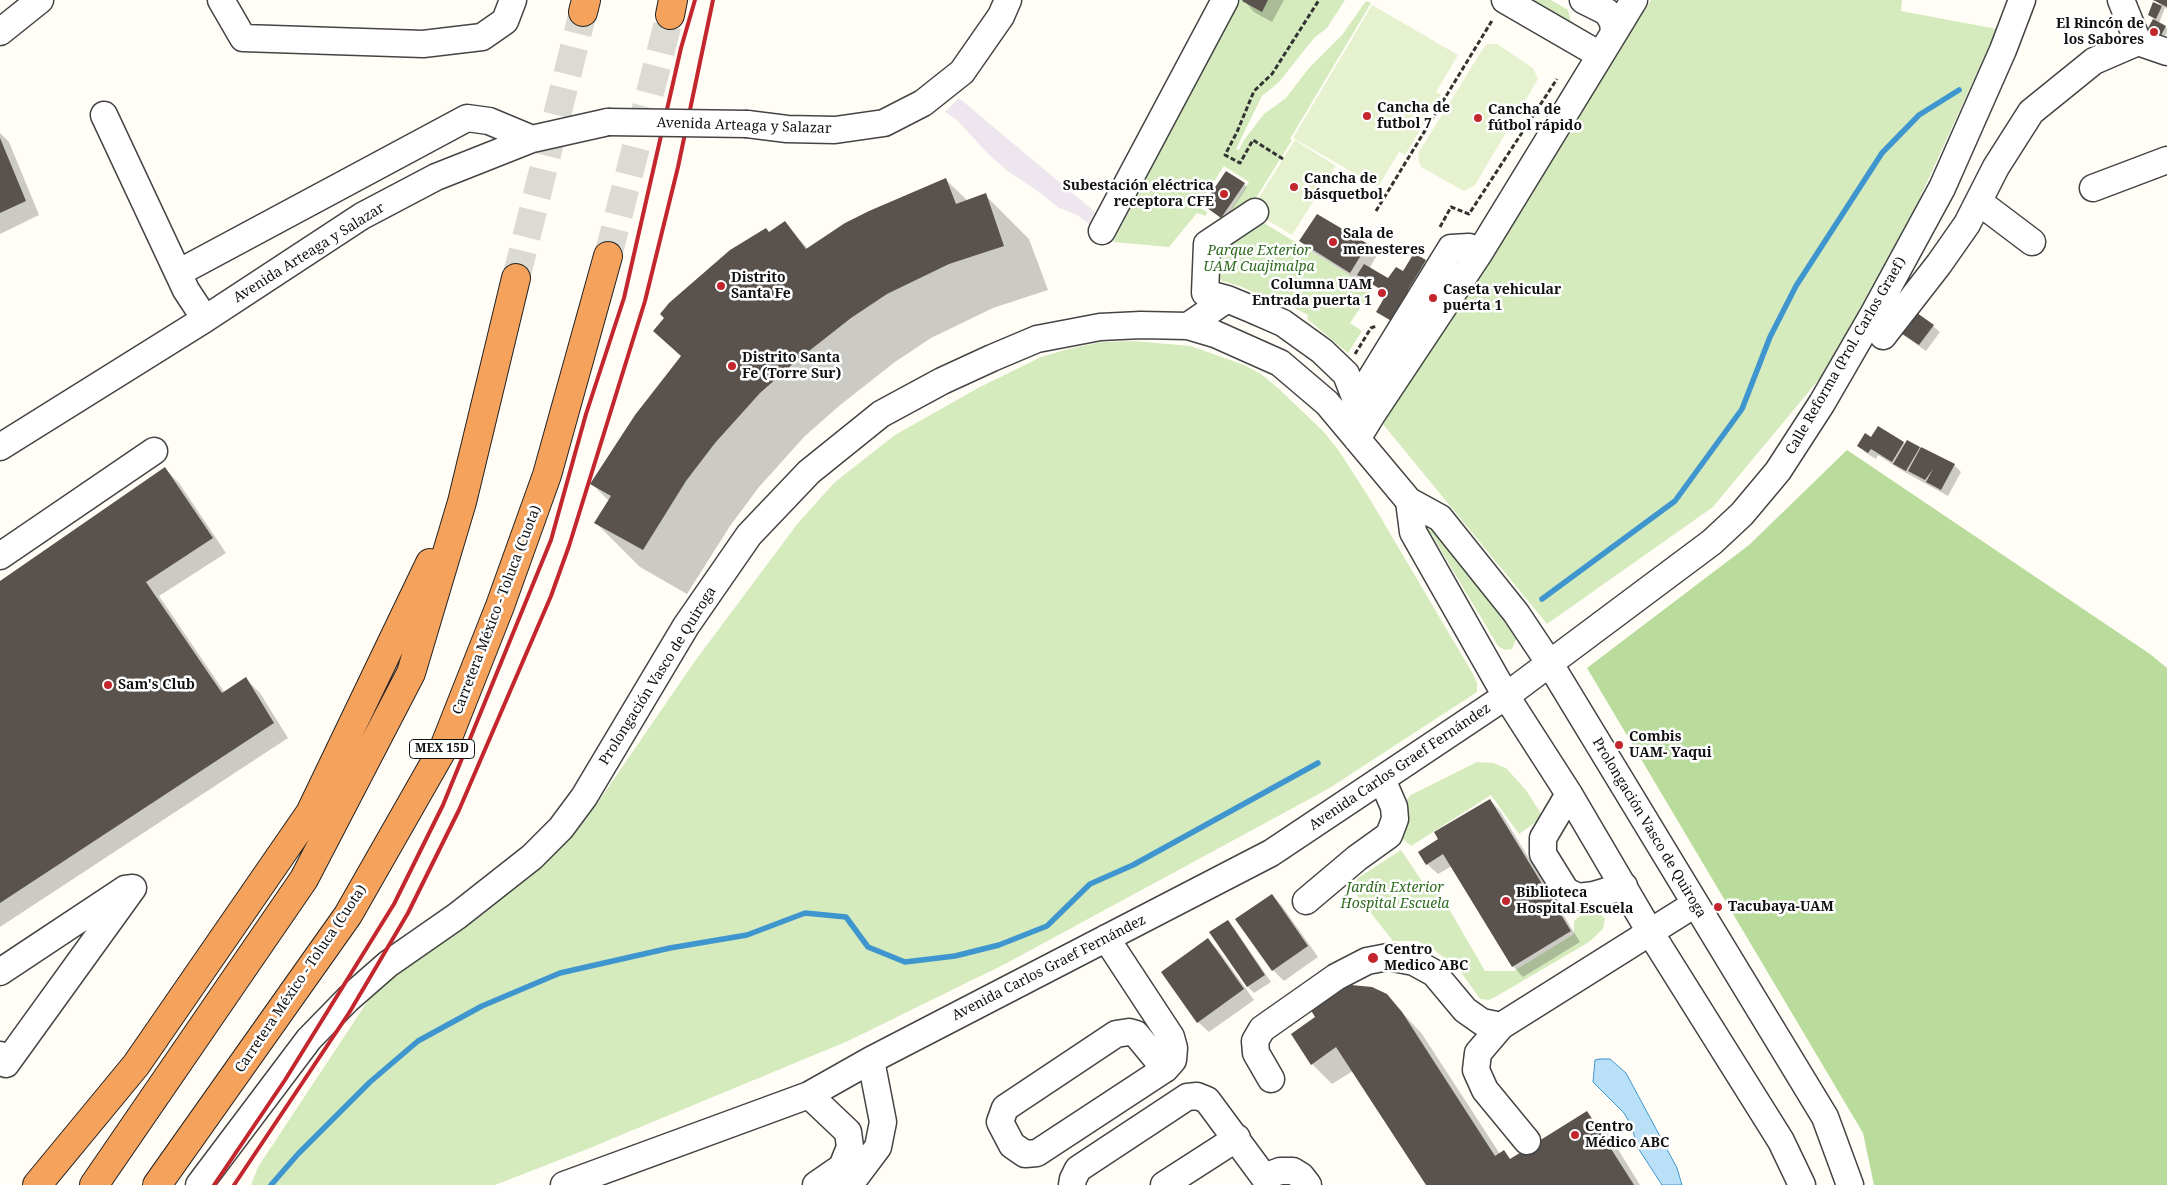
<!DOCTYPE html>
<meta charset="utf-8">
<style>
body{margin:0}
canvas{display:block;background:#fffdf5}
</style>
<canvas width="2167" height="1185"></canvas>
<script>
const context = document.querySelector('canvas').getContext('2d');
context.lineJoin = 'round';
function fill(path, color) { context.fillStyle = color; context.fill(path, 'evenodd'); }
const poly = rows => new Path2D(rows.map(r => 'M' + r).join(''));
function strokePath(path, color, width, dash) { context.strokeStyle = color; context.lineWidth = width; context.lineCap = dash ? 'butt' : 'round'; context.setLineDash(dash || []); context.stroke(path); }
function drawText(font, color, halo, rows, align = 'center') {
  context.font = font + ' "Noto Serif",serif'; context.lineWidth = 5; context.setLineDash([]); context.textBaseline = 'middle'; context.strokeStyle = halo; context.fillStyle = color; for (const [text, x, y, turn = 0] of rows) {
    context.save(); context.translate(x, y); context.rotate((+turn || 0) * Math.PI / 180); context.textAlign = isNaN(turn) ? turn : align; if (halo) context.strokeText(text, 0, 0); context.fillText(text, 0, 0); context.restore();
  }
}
fill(poly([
 [959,98,1095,212,1089,224,1077,215,1059,208,1042,194,1009,172,988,154,957,120,945,112]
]), '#eee6ef');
fill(poly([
 [1240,0,1345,0,1327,28,1314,38,1279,82,1262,96,1236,149,1239,150,1244,140,1264,114,1286,98,1309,68,1342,35,1366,1,1371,3,1290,139,1292,140,1248,211,1217,232,1219,220,1224,221,1249,182,1224,166,1198,206,1207,212,1206,216,1197,213,1169,247,1113,242],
 [1515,0,1551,0,1568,10,1574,33],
 [1651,0,1902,0,1901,11,1997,29,1917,204,1825,372,1713,507,1547,624,1382,423,1439,338],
 [1254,217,1373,289,1350,323,1362,331,1348,353,1307,319,1308,315,1270,295,1268,299,1242,287,1213,278,1214,246],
 [1133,341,1191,346,1244,365,1261,374,1278,388,1324,432,1339,451,1368,496,1473,674,1477,683,1477,692,1328,789,1005,964,848,1041,585,1150,495,1185,251,1185,258,1167,377,987,572,833,596,805,695,661,798,523,835,482,895,435,978,388,1041,357,1068,349,1102,342],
 [1426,518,1498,610,1516,639,1512,649,1505,650,1498,646,1424,522],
 [1477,762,1493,763,1506,768,1526,790,1543,817,1519,834,1491,795,1411,846,1402,838,1402,811,1404,802,1411,795],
 [1401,850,1428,890,1437,888,1485,971,1514,971,1574,934,1574,921,1580,916,1600,913,1605,919,1603,929,1589,942,1497,996,1489,1000,1480,999,1461,972,1432,948,1417,941,1393,941,1356,894,1354,886,1358,878]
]), '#d5ebbd');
fill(poly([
 [1847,450,2150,654,2167,668,2167,1185,1874,1185,1863,1133,1587,668,1749,545]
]), '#b9dc9c');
fill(poly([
 [1372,5,1458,55,1436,92,1441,95,1405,155,1399,152,1378,187,1293,138],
 [1487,44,1497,44,1533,68,1538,79,1475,185,1464,191,1421,167,1418,158,1419,152,1482,50],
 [1295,140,1336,166,1292,235,1251,210]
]), '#e6f2cf');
const water = poly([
 [1600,1059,1610,1059,1626,1073,1677,1168,1682,1185,1662,1185,1638,1148,1631,1125,1624,1113,1593,1082,1595,1060,1600,1059]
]);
fill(water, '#b9e0f7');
strokePath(water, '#3f96cf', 1);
fill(poly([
 [1244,0,1284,0,1272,22,1254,12],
 [2156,0,2167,0,2167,9,2165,8,2159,23,2167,28,2167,33,2159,47,2144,39,2154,19,2149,15,2154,4,2163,8],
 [0,133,9,142,39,215,0,234],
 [946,180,968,201,985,195,1029,239,1048,290,993,308,931,338,895,362,839,406,804,437,759,487,730,526,687,594,640,567,596,523,609,501,592,484,682,357,666,319,665,309,691,284,731,251,770,233,785,223,808,249],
 [1244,184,1247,187,1225,220,1204,205],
 [1301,241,1367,245,1377,255,1369,269,1388,280,1425,261,1432,268,1415,296,1388,294,1363,279,1361,282,1311,251],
 [1933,326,1940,332,1926,351,1903,335,1893,339,1887,333],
 [1872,438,1904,443,1906,444,1907,441,1954,465,1961,472,1948,496,1901,470,1878,455,1876,459,1866,453,1859,446],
 [165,469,179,483,226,553,159,596,225,693,246,679,260,693,288,738,0,927,0,582],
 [1490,800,1500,811,1580,942,1523,977,1513,966,1452,866,1438,874,1427,864,1440,840],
 [1272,895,1282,906,1318,957,1284,981,1273,970,1237,919],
 [1228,922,1234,928,1271,982,1254,993,1248,987,1211,933],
 [1208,940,1218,950,1254,1000,1209,1032,1198,1022],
 [1386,995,1422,1034,1500,1154,1504,1152,1511,1160,1587,1113,1608,1133,1640,1185,1427,1185,1353,1071,1332,1084,1312,1064]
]), '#0003');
strokePath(poly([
 [1542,599,1675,501,1742,409,1770,337,1796,286,1882,153,1919,115,1959,90],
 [271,1185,298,1154,370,1082,418,1041,482,1006,560,973,670,948,747,935,805,913,846,917,868,947,905,962,955,956,999,945,1047,926,1090,884,1133,865,1318,763]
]), '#3f96cf', 5.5);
fill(poly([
 [1243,0,1268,0,1262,12,1242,1],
 [2153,0,2167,0,2167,7],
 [2153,2,2162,6,2156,19,2148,15],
 [2153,19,2166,26,2156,45,2142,39],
 [0,138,26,201,0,213],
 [1226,171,1245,183,1221,218,1203,205],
 [946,178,956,204,986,193,1004,246,949,264,887,294,851,318,795,362,760,393,715,443,686,481,643,550,594,523,611,496,590,484,635,415,681,356,653,331,664,318,660,314,669,303,730,250,766,228,769,232,785,221,806,249,845,223,869,211],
 [1317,214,1368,244,1350,273,1299,241],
 [1414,253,1426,260,1408,290,1413,293,1395,323,1376,312,1387,293,1357,275,1364,264,1388,278,1396,267,1403,271],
 [1910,308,1934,325,1919,345,1895,329],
 [1878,426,1904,442,1892,462,1871,449,1868,453,1857,446,1865,433,1871,437],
 [1907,440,1920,447,1906,471,1893,464],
 [1921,447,1955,464,1941,490,1926,482,1933,469,1925,480,1908,471],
 [165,467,213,538,146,582,222,693,246,677,274,723,0,903,0,581],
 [1490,799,1571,931,1512,967,1443,854,1426,865,1418,852,1438,839,1434,832],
 [1272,894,1308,946,1272,971,1235,919],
 [1228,920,1265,975,1247,987,1209,932],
 [1208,938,1244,989,1197,1023,1161,972],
 [1351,985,1372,987,1387,994,1402,1012,1495,1156,1504,1150,1510,1159,1587,1111,1634,1185,1426,1185,1336,1047,1311,1065,1291,1034,1315,1017,1309,1007]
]), '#5a524d');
strokePath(poly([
 [608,256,670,15],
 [516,278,583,12]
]), '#dbdad3', 28, [28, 14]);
const minor = poly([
 [221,0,243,38,423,44,482,37,505,21,513,0],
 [1505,0,1600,55],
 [2121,0,2138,42],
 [0,32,40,0],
 [1614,33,1634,0],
 [104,115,178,273],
 [747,124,787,129,835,130,884,123,923,103,962,72,1001,16,1008,0],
 [2093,188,2167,160],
 [1979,202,2032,242],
 [1102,231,1225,0],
 [1227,299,1205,293,1207,244,1255,212],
 [205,319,186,290,178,273,467,118,489,121,532,139],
 [1188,326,1227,299,1251,309,1283,323,1322,351,1346,374,1356,400],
 [1883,336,1939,264,1967,224,1996,167,2031,112,2094,61,2138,42,2167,52],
 [1344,422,1451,248,1469,247,1480,252],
 [1357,439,1373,413,1480,252,1614,33,1613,22,1607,12,1583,0],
 [0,447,205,319,362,216,436,177,532,139,608,122],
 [1409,501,1413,532,1506,696,1569,794,1650,932,1781,1141,1802,1185],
 [0,556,154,451],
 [1569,794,1543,838,1543,854,1566,891,1578,897,1594,895,1624,886],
 [1306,901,1357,858,1389,835,1395,819,1394,807,1382,779],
 [1106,938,1171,1037,1174,1048,1173,1060,1165,1069,1037,1153,1025,1154,1012,1145,1000,1122,1005,1108,1116,1034,1129,1032,1136,1034,1165,1069],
 [0,972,125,889,133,888,6,1064,0,1055],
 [1271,1079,1256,1053,1255,1041,1262,1029,1336,977,1367,961,1388,957,1414,962,1434,973,1465,1010,1482,1022,1501,1026],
 [809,1095,848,1132,850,1147,842,1167,816,1185],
 [1527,1141,1485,1090,1476,1070,1478,1053,1501,1026,1695,904],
 [199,1185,309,1039,348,999,388,964,457,916,532,857,561,828,584,797,686,626,749,535,809,472,881,414,942,381,992,358,1037,339,1100,327,1141,325,1188,326,1215,334,1280,363,1327,403,1409,501,1440,518,1516,613,1550,664,1825,1117,1850,1185],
 [564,1185,809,1095,871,1060,1271,853,1506,696,1712,542,1742,514,1778,471,1822,403,1874,313,1942,188,2003,50,2022,0],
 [847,1185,854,1179,878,1147,883,1122,871,1060],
 [1072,1185,1073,1179,1078,1169,1187,1097,1197,1096,1207,1100,1264,1177,1280,1171,1293,1171,1301,1176,1308,1185],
 [1164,1185,1237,1138]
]);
const highway = poly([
 [583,12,586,0],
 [670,15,673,0],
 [37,1185,136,1065,310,813,430,563],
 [94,1185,304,879,411,673,462,502,516,278],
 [157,1185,348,915,445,745,500,606,547,475,608,256]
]);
strokePath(minor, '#444', 29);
strokePath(highway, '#222', 30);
strokePath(poly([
 [1283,159,1253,140,1240,163,1225,155,1237,132,1254,91,1272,74,1319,0],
 [1376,211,1493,19],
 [1440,227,1451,207,1469,214,1557,79],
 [1355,354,1371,328,1376,326]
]), '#333', 3, [5, 2.5]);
strokePath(minor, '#fff', 26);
strokePath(highway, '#f5a25d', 28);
strokePath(poly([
 [214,1185,285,1080,394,904,443,805,551,540,586,414,624,298,681,48,695,0],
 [234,1185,349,1013,408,913,459,810,551,596,569,546,645,301,678,167,713,0]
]), '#c4262e', 4);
const minorBridge = poly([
 [608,122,747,124]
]);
strokePath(minorBridge, '#444', 29, []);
strokePath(minorBridge, '#fff', 26);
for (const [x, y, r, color] of [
 [2154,32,5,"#c4262e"],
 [1367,116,5,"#c4262e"],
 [1478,118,5,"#c4262e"],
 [1294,187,5,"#c4262e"],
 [1224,194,5,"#c4262e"],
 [1333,242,5,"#c4262e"],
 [721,286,5,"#c4262e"],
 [1382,293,5,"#c4262e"],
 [1433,298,5,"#c4262e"],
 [732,366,5,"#c4262e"],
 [108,685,5,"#c4262e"],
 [1619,745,5,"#c4262e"],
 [1506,901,5,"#c4262e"],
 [1718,907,5,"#c4262e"],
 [1373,958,6,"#c4262e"],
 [1575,1135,5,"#c4262e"]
]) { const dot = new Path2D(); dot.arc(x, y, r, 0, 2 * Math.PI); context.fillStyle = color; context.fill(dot); strokePath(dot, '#fff', 2); }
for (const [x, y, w] of [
 [442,749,65]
]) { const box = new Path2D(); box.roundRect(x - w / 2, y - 9.5, w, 19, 4); context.fillStyle = '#fff'; context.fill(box); strokePath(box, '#111', 1); }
drawText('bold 12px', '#111', null, [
 ["MEX 15D",442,749]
]);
drawText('bold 14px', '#111', '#fff', [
 ["El Rincón de",2144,24,"right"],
 ["los Sabores",2144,40,"right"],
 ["Cancha de",1377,108],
 ["futbol 7",1377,124],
 ["Cancha de",1488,110],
 ["fútbol rápido",1488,126],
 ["Cancha de",1304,179],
 ["básquetbol",1304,195],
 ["Subestación eléctrica",1214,186,"right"],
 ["receptora CFE",1214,202,"right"],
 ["Sala de",1343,234],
 ["menesteres",1343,250],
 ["Distrito",731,278],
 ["Santa Fe",731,294],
 ["Columna UAM",1372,285,"right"],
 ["Entrada puerta 1",1372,301,"right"],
 ["Caseta vehicular",1443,290],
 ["puerta 1",1443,306],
 ["Distrito Santa",742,358],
 ["Fe (Torre Sur)",742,374],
 ["Sam's Club",118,685],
 ["Combis",1629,737],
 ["UAM- Yaqui",1629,753],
 ["Biblioteca",1516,893],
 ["Hospital Escuela",1516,909],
 ["Tacubaya-UAM",1728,907],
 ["Centro",1384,950],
 ["Medico ABC",1384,966],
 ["Centro",1585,1127],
 ["Médico ABC",1585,1143]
], 'left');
drawText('14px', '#111', '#fff', [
 ["Avenida Arteaga y Salazar",744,126,2],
 ["Avenida Arteaga y Salazar",309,253,-32],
 ["Calle Reforma (Prol. Carlos Graef)",1846,356,-60],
 ["Carretera México - Toluca (Cuota)",497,610,-69],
 ["Prolongación Vasco de Quiroga",658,676,-58],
 ["Avenida Carlos Graef Fernández",1400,767,-34],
 ["Prolongación Vasco de Quiroga",1649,828,59],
 ["Avenida Carlos Graef Fernández",1049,968,-27],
 ["Carretera México - Toluca (Cuota)",301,979,-56]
]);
drawText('italic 14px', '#2f6b1f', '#fff', [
 ["Parque Exterior",1259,251],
 ["UAM Cuajimalpa",1259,267],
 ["Jardín Exterior",1395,888],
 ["Hospital Escuela",1395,904]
]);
</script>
